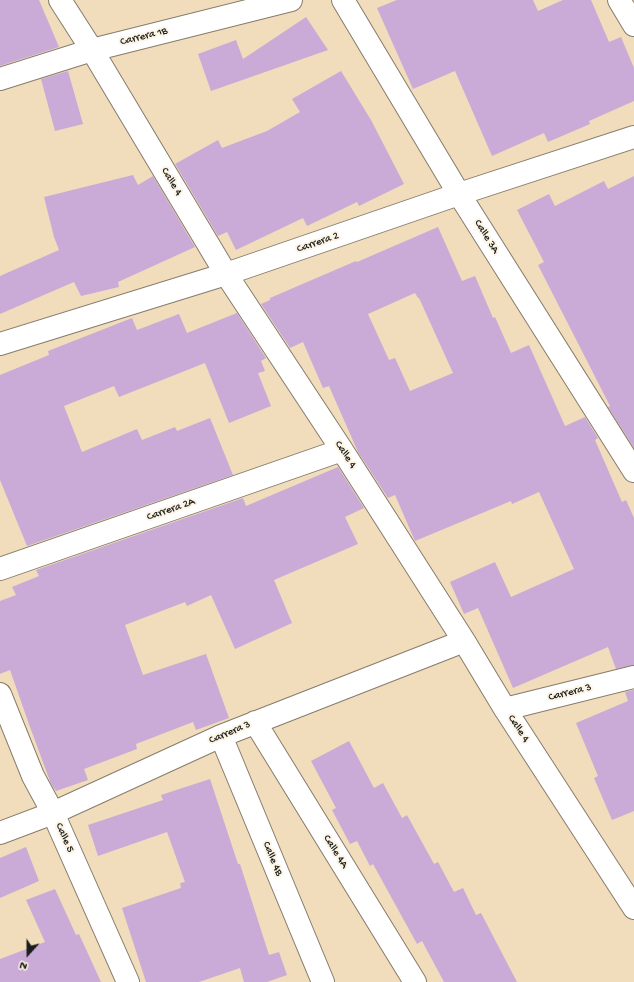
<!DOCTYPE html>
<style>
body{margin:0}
#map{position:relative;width:634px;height:982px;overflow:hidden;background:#f1dcbb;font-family:"Gochi Hand",sans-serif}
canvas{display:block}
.north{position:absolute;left:8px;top:934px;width:40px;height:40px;-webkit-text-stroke:3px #fcf5e5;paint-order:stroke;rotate:201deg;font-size:11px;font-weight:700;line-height:16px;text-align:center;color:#1c1c1c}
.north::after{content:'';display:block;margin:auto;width:14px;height:18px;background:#1c1c1c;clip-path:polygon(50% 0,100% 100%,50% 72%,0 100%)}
</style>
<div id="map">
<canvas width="634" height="982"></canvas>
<div class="north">N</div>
</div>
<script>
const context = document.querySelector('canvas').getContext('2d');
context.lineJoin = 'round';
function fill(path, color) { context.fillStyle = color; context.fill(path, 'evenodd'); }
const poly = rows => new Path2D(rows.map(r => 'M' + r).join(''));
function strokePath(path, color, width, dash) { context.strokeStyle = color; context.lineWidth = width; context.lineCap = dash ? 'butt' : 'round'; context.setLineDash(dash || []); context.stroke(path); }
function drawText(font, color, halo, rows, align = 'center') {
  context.font = font + ' "Gochi Hand",sans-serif'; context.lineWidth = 4; context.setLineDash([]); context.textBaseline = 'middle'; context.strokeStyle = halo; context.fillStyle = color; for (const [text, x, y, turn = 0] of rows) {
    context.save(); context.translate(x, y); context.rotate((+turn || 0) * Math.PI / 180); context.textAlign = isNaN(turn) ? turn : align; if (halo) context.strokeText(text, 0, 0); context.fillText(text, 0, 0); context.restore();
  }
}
fill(poly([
 [0,0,39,0,59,47,0,66],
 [397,0,533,0,538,11,563,0,591,0,609,42,621,37,634,68,634,101,589,121,590,124,548,142,544,133,492,156,455,71,413,89,377,8],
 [306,17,328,50,211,91,198,54,236,40,243,59],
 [68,71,83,124,55,131,41,79],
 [341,71,371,120,404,184,359,206,357,202,307,226,303,218,236,250,227,232,218,236,175,164,218,140,222,148,267,131,300,112,292,99],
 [133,175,138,185,153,176,195,247,118,282,119,287,81,296,74,282,0,314,0,276,59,250,54,237,44,197],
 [634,176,634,448,608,407,610,406,538,265,544,262,517,210,549,194,555,206,604,181,608,189],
 [438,227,462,281,475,276,493,318,495,317,511,353,529,345,565,426,585,417,598,438,595,440,622,502,626,500,634,518,634,665,616,669,608,647,513,688,478,608,464,614,450,582,495,562,511,597,574,569,539,492,512,504,511,501,415,541,395,495,388,498,358,452,329,386,323,388,303,342,290,348,261,304,270,300,270,298,356,261,357,262],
 [415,293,418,298,419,298,453,373,410,391,395,358,389,360,368,314],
 [237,313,266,358,261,361,265,371,258,373,271,406,229,423,205,363,119,397,114,386,64,406,82,452,137,429,142,440,175,427,177,431,210,418,233,475,27,546,0,480,0,375,49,355,48,351,132,318,137,330,179,314,187,333],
 [338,467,364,508,345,517,358,544,274,580,292,623,235,649,211,595,187,606,185,602,125,625,143,675,206,654,229,718,196,730,193,722,136,744,137,749,84,769,88,780,56,791,51,784,30,727,10,670,0,674,0,601,16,595,12,587,39,576,36,570,243,498,246,506],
 [634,690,634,811,612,820,594,778,598,776,576,723,628,701,625,692],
 [349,741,374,788,383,783,402,818,407,815,434,864,438,862,454,892,463,888,476,915,481,913,517,982,444,982,422,941,417,944,373,864,370,866,357,841,350,844,332,810,336,808,311,761],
 [210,779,238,864,240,864,269,955,279,952,287,975,267,982,244,982,240,968,199,982,146,982,122,908,181,888,180,883,185,882,167,832,98,856,88,825,163,800,161,795],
 [26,847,39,881,0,898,0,858],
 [55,889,76,935,79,934,101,982,0,982,0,959,45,942,26,900]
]), '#caabd8');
const street = poly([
 [60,0,92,50,226,274,342,450,464,641,505,709,634,908],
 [343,0,459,194,634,471],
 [619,0,634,25],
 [0,79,92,50,291,0],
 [0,344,226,274,459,194,634,137],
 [0,569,342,450],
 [0,694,33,776,53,813,128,982],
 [505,709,634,677],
 [255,722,415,982],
 [221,736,323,982],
 [0,833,53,813,221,736,464,641]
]);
strokePath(street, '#867c6c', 24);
strokePath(street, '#fff', 22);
drawText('11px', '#1c1c1c', '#fcf5e5', [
 ["Carrera 1B",144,37,-14],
 ["Calle 4",171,182,59],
 ["Calle 3A",486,237,58],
 ["Carrera 2",318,243,-19],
 ["Calle 4",345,455,57],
 ["Carrera 2A",171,510,-19],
 ["Carrera 3",570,693,-14],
 ["Calle 4",518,729,57],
 ["Carrera 3",230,733,-23],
 ["Calle 5",64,838,66],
 ["Calle 4A",335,852,58],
 ["Calle 4B",272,859,67]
]);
</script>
